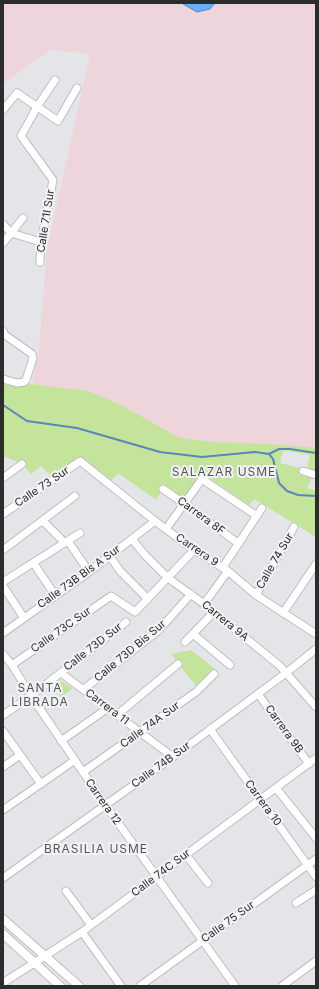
<!DOCTYPE html>
<style>
body{margin:0}
#map{position:relative;width:319px;height:989px;overflow:hidden;background:#e4e5e8;font-family:Inter,sans-serif}
canvas{display:block}
.frame{position:absolute;inset:0;border:4px solid #2c2c2d;pointer-events:none}
</style>
<div id="map">
<canvas width="319" height="989"></canvas>
<div class="frame"></div>
</div>
<script>
const context = document.querySelector('canvas').getContext('2d');
context.lineJoin = 'round';
function fill(path, color) { context.fillStyle = color; context.fill(path, 'evenodd'); }
const poly = rows => new Path2D(rows.map(r => 'M' + r).join(''));
function strokePath(path, color, width, dash) { context.strokeStyle = color; context.lineWidth = width; context.lineCap = dash ? 'butt' : 'round'; context.setLineDash(dash || []); context.stroke(path); }
function drawText(font, color, halo, rows, align = 'center') {
  context.font = font + ' Inter,sans-serif'; context.lineWidth = 4; context.setLineDash([]); context.textBaseline = 'middle'; context.strokeStyle = halo; context.fillStyle = color; for (const [text, x, y, turn = 0] of rows) {
    context.save(); context.translate(x, y); context.rotate((+turn || 0) * Math.PI / 180); context.textAlign = isNaN(turn) ? turn : align; if (halo) context.strokeText(text, 0, 0); context.fillText(text, 0, 0); context.restore();
  }
}
fill(poly([
 [3,3,316,3,316,448,271,444,215,442,180,438,121,405,88,391,32,384,39,351,47,249,90,54,50,50,3,84]
]), '#eed4db');
fill(poly([
 [3,382,17,385,32,384,88,391,121,405,180,438,215,442,271,444,316,448,316,472,307,469,310,455,283,450,280,463,300,468,299,473,312,477,307,488,316,491,316,537,254,499,249,505,202,473,183,500,164,487,156,500,118,473,108,484,80,461,54,479,41,466,31,474,22,464,3,456],
 [191,650,215,669,197,687,171,654],
 [60,681,73,688,61,697,54,685]
]), '#c4e39b');
const water = poly([
 [184,3,215,3,210,9,197,12,183,4,184,3]
]);
fill(water, '#6caef4');
strokePath(water, '#5987b8', 1);
strokePath(poly([
 [3,405,27,421,77,428,160,452,202,457,255,452,269,454,273,459,279,483,287,491,298,495,316,496],
 [269,454,279,449,290,449,316,453]
]), '#5987b8', 2);
const minor = poly([
 [3,110,17,93,58,121,77,88],
 [3,224,11,233,41,242],
 [3,243,23,218],
 [40,262,41,242,53,180,21,136,37,107,55,80],
 [3,331,5,335,32,354,33,358,26,380,24,382,17,383,3,379],
 [303,471,316,475],
 [3,478,22,464],
 [163,489,192,509,239,544],
 [3,514,80,461,155,521,194,550,228,571,256,595,316,634],
 [43,521,65,543],
 [166,529,202,479,257,516],
 [132,539,144,554,168,578,204,604,280,666,316,707],
 [68,541,89,572],
 [3,550,75,496],
 [109,555,120,571,148,599],
 [34,564,55,595],
 [223,567,262,508],
 [3,582,80,533],
 [3,586,24,618],
 [256,595,294,527],
 [204,604,228,571],
 [283,613,316,564],
 [3,633,89,572,155,521],
 [193,634,230,665],
 [185,642,214,612],
 [3,654,12,665,31,696,111,813,235,986],
 [12,665,111,596,135,612,194,550],
 [61,673,173,757],
 [84,689,159,630,191,594],
 [258,694,309,764],
 [3,715,31,696,126,622],
 [117,715,178,664],
 [210,729,316,877],
 [3,731,41,784],
 [61,741,108,708],
 [3,767,20,755],
 [83,772,196,692,214,674],
 [276,788,316,838],
 [3,810,75,760],
 [186,855,208,883],
 [3,878,173,757,286,673,316,649],
 [66,891,91,925],
 [296,903,316,890],
 [82,932,121,986],
 [3,983,82,932,316,758],
 [140,986,316,859],
 [282,986,316,961]
]);
const major = poly([
 [3,919,79,986],
 [3,934,60,986]
]);
strokePath(minor, '#bdbec0', 9);
strokePath(major, '#bdbec0', 10);
strokePath(minor, '#fff', 7);
strokePath(major, '#fff', 8);
drawText('11px', '#2c2c2d', '#f2f3f5', [
 ["Calle 71I Sur",46,221,-81],
 ["Calle 73 Sur",42,487,-34],
 ["Carrera 8F",201,516,36],
 ["Carrera 9",197,550,34],
 ["Calle 74 Sur",275,561,-60],
 ["Calle 73B Bis A Sur",79,577,-36],
 ["Carrera 9A",225,621,39],
 ["Calle 73C Sur",61,630,-35],
 ["Calle 73D Sur",93,647,-38],
 ["Calle 73D Bis Sur",130,651,-40],
 ["Carrera 11",107,707,37],
 ["Calle 74A Sur",150,725,-36],
 ["Carrera 9B",284,729,54],
 ["Calle 74B Sur",161,765,-36],
 ["Carrera 12",103,802,55],
 ["Carrera 10",263,803,54],
 ["Calle 74C Sur",161,873,-37],
 ["Calle 75 Sur",228,922,-36]
]);
context.letterSpacing = '1px';
drawText('12px', '#545557', '#f2f3f5', [
 ["SALAZAR USME",224,472],
 ["SANTA",40,688],
 ["LIBRADA",40,702],
 ["BRASILIA USME",96,849]
]);
context.letterSpacing = '0px';
</script>
